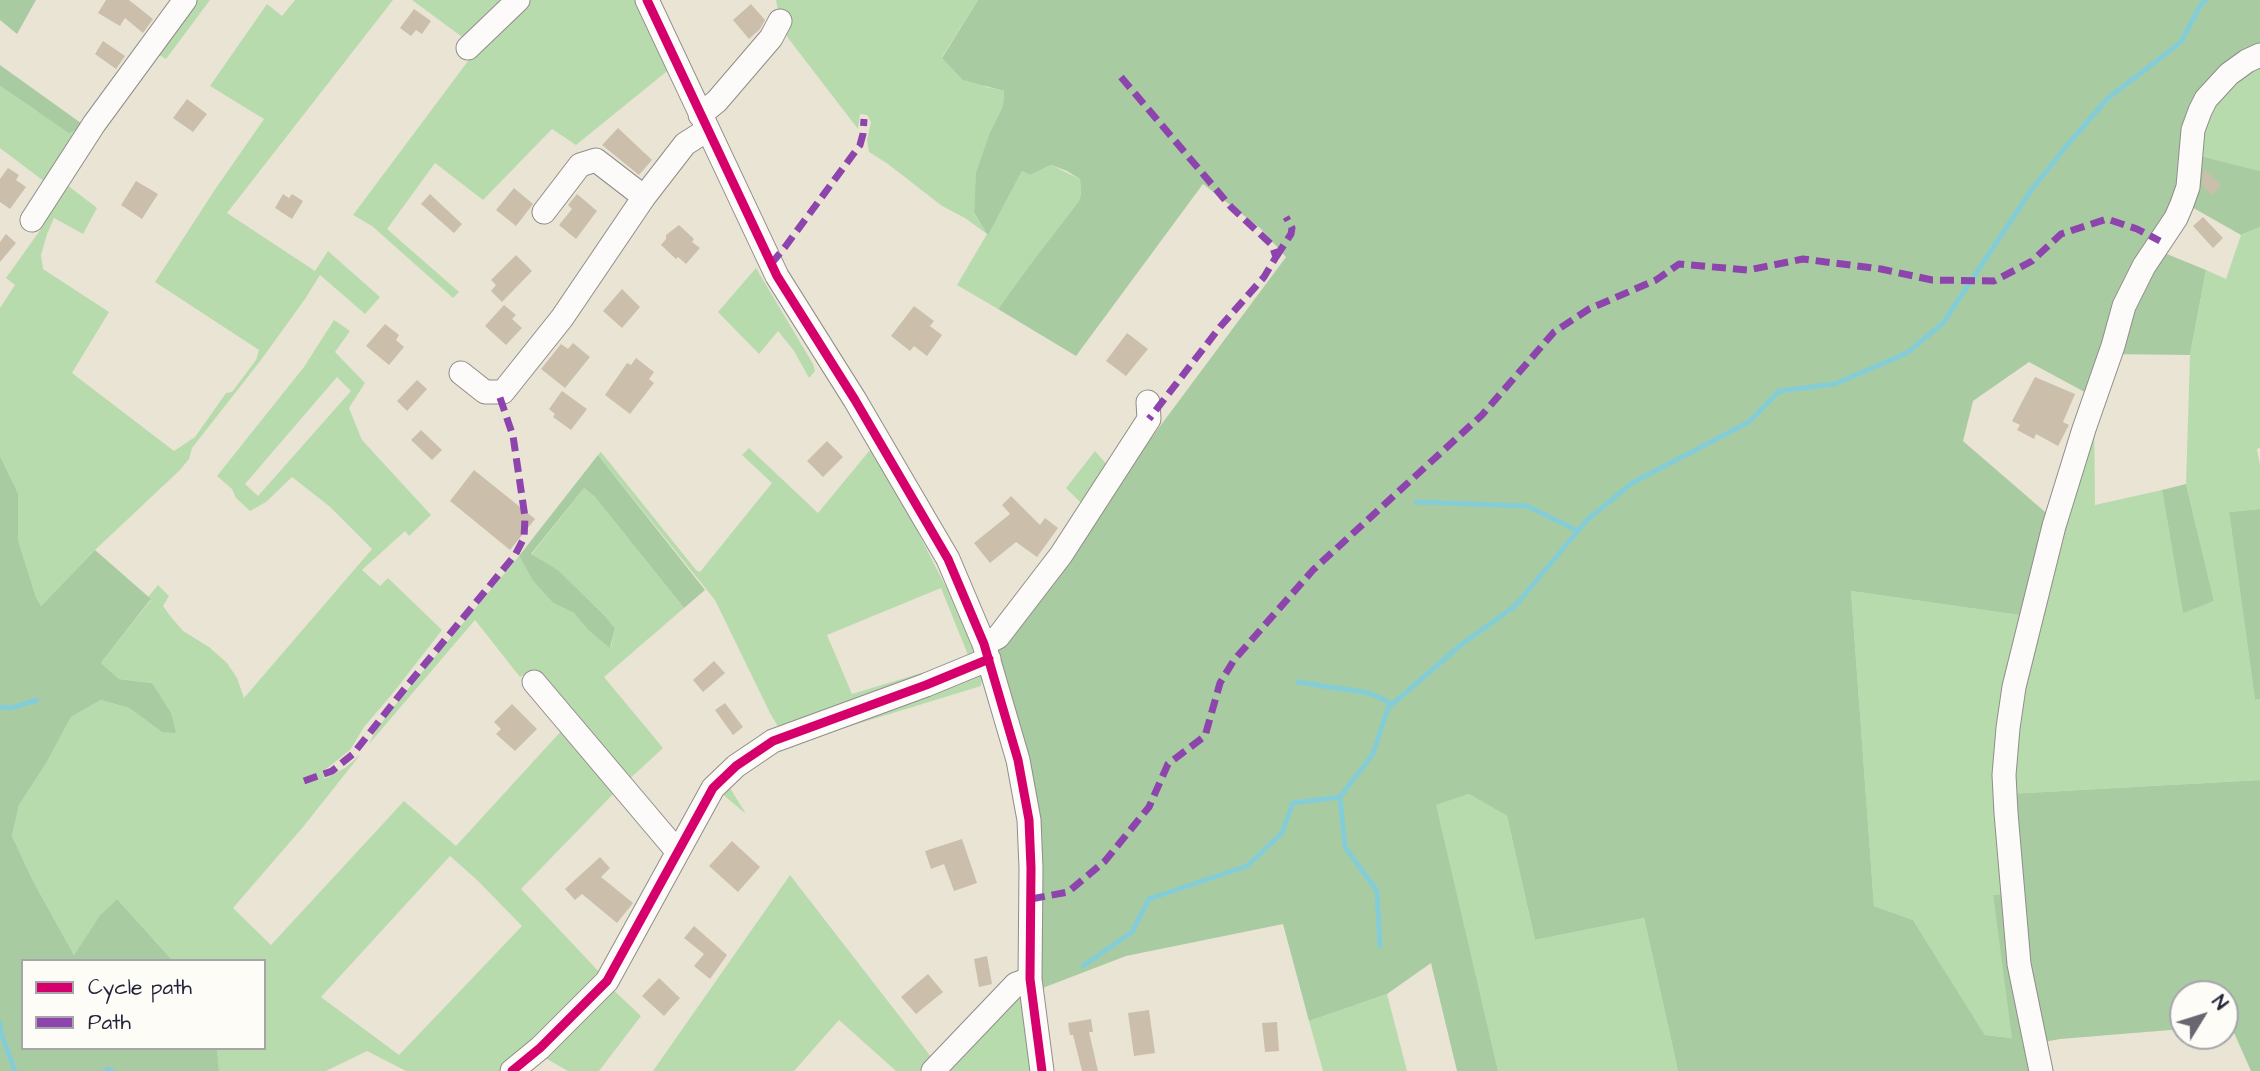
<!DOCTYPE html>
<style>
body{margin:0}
#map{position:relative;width:2260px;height:1071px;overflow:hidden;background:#eae4d5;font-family:"Architects Daughter",sans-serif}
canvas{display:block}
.legend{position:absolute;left:21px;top:959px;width:245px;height:91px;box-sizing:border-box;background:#fdfcf7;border:2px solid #a5a5ac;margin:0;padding:9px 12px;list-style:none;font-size:21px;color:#22223b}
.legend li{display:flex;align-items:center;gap:14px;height:35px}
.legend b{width:35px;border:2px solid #a5a5ac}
.north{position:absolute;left:2169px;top:980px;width:70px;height:70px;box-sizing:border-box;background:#fdfcf7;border:2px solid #a5a5ac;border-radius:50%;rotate:52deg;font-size:19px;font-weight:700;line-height:28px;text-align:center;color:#22223b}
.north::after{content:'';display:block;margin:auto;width:24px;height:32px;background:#686671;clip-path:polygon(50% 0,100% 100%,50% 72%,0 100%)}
</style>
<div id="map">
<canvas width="2260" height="1071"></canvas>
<ul class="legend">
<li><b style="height:9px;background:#d6006c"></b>Cycle path</li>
<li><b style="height:9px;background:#8e44ad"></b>Path</li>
</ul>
<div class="north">N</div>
</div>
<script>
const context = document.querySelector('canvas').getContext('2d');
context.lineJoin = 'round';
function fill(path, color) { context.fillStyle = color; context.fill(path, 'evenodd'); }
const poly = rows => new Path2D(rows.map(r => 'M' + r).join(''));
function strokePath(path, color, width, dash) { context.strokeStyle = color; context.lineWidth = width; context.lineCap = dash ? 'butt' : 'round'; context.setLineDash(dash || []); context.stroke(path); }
fill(poly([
 [192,0,210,0,166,59,153,51],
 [295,0,393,0,227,213,315,271,328,251,380,297,365,314,320,275,305,299,261,360,192,448,189,459,180,470,95,550,41,606,36,597,18,540,18,493,0,456,0,308,15,285,6,278,41,229,60,194,62,181,97,208,83,234,54,218,47,234,41,255,43,269,109,312,72,373,174,451,195,437,226,393,232,392,256,360,259,350,155,282,214,191,264,119,210,86,267,4,282,16],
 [412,0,510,0,469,42],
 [524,0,640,0,671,68,576,145,552,129,483,200,435,163,387,229,459,292,453,298,372,226,353,215,477,49],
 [776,0,978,0,942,57,986,87,1004,91,1003,106,990,132,975,195,974,214,988,234,1022,171,1030,175,1051,165,1080,179,1081,194,1079,201,1032,262,998,309,957,285,987,234,965,218,942,206,888,164,869,152,867,140,871,122,867,115,860,114,858,129,788,38,780,21],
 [2260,58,2260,171,2193,154,2204,111],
 [0,86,35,110,78,131,49,185,0,148],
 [2260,227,2260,448,2257,449,2260,465,2260,509,2229,512,2255,700,2260,699,2260,780,2008,794,2011,733,2094,409,2095,505,2162,490,2183,612,2214,601,2186,484,2190,355,2206,270,2226,279,2241,235],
 [756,268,813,364,815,371,809,378,794,351,778,331,759,354,718,312],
 [334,320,350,331,335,352,365,383,349,408,362,440,431,515,409,536,405,531,362,570,380,586,388,578,442,630,393,693,364,727,350,750,325,770,324,779,345,768,361,754,303,827,233,908,271,945,404,801,456,846,563,729,617,790,521,889,602,975,514,1061,501,1071,406,1071,367,1051,326,1071,219,1071,217,1048,264,1048,264,961,173,961,117,899,100,915,74,955,33,881,12,836,19,805,47,762,71,717,101,700,129,708,162,732,152,683,119,679,101,663,151,600,148,597,158,585,169,596,163,606,171,617,183,631,209,647,227,663,237,678,244,698,372,549,329,506,292,477,266,502,250,511,236,498,232,489,217,476,304,367],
 [337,377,351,391,258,496,245,484],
 [450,856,477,880,522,926,399,1055,321,997],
 [749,448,818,513,870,450,889,476,948,591,974,652,968,655,941,588,827,635,852,694,951,664,845,708,822,710,780,730,770,713,715,600,598,455,601,452,696,570,700,572,772,483,742,455],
 [1095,451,1111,469,1087,509,1066,488],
 [584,488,595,497,684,608,604,677,663,748,623,785,529,671,520,677,475,620,369,744,376,730,403,695,519,556,533,581,553,603,574,613,588,630,611,647,615,628,604,615,558,570,531,555],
 [1851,591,2026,616,2005,722,2009,895,1993,895,2013,1038,1985,1035,1913,920,1874,906],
 [983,672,981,686,795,743,755,765,730,788,746,814,720,792,774,747],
 [1469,794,1507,816,1535,940,1644,918,1678,1071,1498,1071,1435,805],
 [790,875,935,1062,926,1071,896,1071,839,1020,794,1071,653,1071],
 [609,986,641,1016,599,1071,568,1071,547,1059,542,1052],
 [1387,994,1407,1071,1323,1071,1309,1021],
 [1013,997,1020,998,1023,1002,1033,1071,940,1071]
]), '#b8dbad');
fill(poly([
 [0,0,36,0,17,34,0,20],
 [978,0,2260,0,2260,55,2215,88,2162,252,2206,270,2190,355,2107,354,2092,396,2029,362,1973,401,1963,441,2052,518,2026,616,1851,591,1874,906,1913,920,1985,1035,2012,1038,1993,895,2009,895,2036,1071,1678,1071,1644,918,1535,940,1507,816,1469,794,1436,805,1498,1071,1457,1071,1431,963,1387,994,1309,1021,1283,924,1126,956,1040,989,995,648,1286,257,1260,228,1203,184,1076,356,998,309,1032,262,1079,201,1081,194,1080,179,1067,171,1051,165,1030,175,1022,171,988,235,974,213,976,173,990,132,1003,106,1004,91,963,80,942,58],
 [0,65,85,126,69,133,0,86],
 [2193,154,2260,171,2260,227,2241,235,2190,206],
 [598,455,705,590,684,608,595,497,584,488,531,554,558,570,604,615,615,628,610,648,588,630,574,613,553,603,533,581,519,556],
 [0,456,18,493,18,540,36,597,41,606,95,550,151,599,101,663,119,679,152,683,171,713,176,733,162,732,129,708,101,700,71,717,47,762,19,805,12,836,33,881,74,955,100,915,117,899,173,961,23,961,23,1048,217,1048,219,1071,0,1071],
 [2186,484,2214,601,2183,613,2162,490],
 [2260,509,2260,699,2255,700,2229,512],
 [2260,780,2260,1071,2251,1071,2231,1026,2225,1026,2225,994,2183,994,2183,1029,2060,1039,2044,1042,2021,906,2008,794]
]), '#a9cba2');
strokePath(poly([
 [1416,502,1527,506,1578,531],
 [1298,682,1369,693,1393,704],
 [0,707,11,708,37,700],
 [1340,797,1345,847,1377,891,1380,946],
 [1083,966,1132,932,1149,899,1247,866,1282,833,1293,803,1340,797,1373,754,1388,708,1462,644,1515,606,1587,520,1632,483,1749,422,1779,391,1835,384,1907,353,1943,323,2032,189,2069,143,2107,99,2181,42,2200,6,2206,0],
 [0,1023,1,1033,15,1071],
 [105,1071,108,1069,112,1071]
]), '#85cdd6', 5);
fill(poly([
 [106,0,129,0,153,19,143,33,125,18,120,26,98,13],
 [751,4,765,20,760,29,749,39,733,20],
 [414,9,431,21,422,34,416,30,411,36,400,28],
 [103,41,125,56,116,69,95,54],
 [187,99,207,114,193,132,173,118],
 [618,128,652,160,639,175,602,145],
 [8,168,19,175,16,180,26,187,10,209,0,202,0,179],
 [2204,169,2221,185,2212,195,2202,185],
 [136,181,158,194,142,219,121,205],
 [514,188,533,204,516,226,496,210],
 [283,194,289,198,292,194,303,201,292,219,275,208],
 [430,194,462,224,454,233,421,204],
 [577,194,597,211,576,239,559,225,572,209,568,205],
 [2203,217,2223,238,2213,248,2193,226],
 [679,225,694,239,692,242,700,248,686,264,678,257,676,259,661,245,666,239,666,235],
 [6,234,16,243,0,262,0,242],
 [516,255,532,271,502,302,491,291,496,285,491,280],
 [622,289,640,307,622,328,603,311],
 [504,305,516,315,512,319,522,328,506,345,485,326],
 [914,306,934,321,930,326,942,335,927,356,914,346,910,351,891,336],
 [385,324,399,335,396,340,404,347,389,365,366,346],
 [1127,333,1148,349,1126,376,1106,361],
 [573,343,590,357,565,388,541,369,561,344,568,349],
 [636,358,654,372,649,379,654,383,630,414,605,395,627,363,631,365],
 [2035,377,2075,394,2063,422,2069,425,2058,446,2036,434,2034,439,2017,430,2020,425,2012,421],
 [417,380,427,389,407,411,397,401],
 [562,391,587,409,571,430,553,417,555,414,549,409],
 [421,430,442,450,432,460,411,440],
 [827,441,843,457,823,477,807,461],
 [474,470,535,519,510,550,450,501],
 [1011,496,1040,525,1045,518,1058,528,1037,557,1016,542,990,563,974,543,1010,514,1002,505],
 [714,661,725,673,703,692,693,680],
 [725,703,743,727,733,735,715,710],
 [512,704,537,729,515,751,496,734,501,729,494,722],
 [962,839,977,883,954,891,944,864,931,869,925,851],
 [732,841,760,867,738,892,709,866],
 [600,857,610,868,601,877,633,903,617,923,582,894,575,900,565,889],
 [694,926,727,955,710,979,694,966,704,954,684,938],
 [987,956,992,984,979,987,974,959],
 [928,974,943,992,916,1014,901,997],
 [659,978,680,998,664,1016,642,996],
 [1149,1010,1155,1053,1134,1056,1128,1013],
 [1091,1019,1093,1032,1089,1032,1098,1071,1082,1071,1073,1035,1070,1035,1068,1023],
 [1277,1022,1279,1051,1265,1052,1262,1023]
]), '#cbbfac');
const minor = poly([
 [647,0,777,276,855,400,948,559,984,644,1018,760,1029,820,1031,868,1030,979,1042,1071],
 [468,48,518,0],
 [700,115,717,101,771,38,780,21],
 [544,212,580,165,596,160,644,197],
 [32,220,94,124,185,0],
 [461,373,485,392,503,392,562,318,644,197,685,144,707,130],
 [984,644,998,637,1061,555,1149,419,1148,402],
 [534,682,677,851],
 [512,1071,540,1048,607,981,713,788,736,766,773,741,926,685,989,659],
 [933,1071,1016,984,1030,979],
 [2041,1071,2019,964,2006,813,2004,775,2008,728,2014,687,2054,526,2084,429,2113,346,2124,306,2144,266,2176,218,2182,204,2188,187,2193,130,2200,111,2206,99,2229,74,2247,61,2260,55]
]);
strokePath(minor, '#908d89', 25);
strokePath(minor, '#fcfbf9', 23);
strokePath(poly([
 [1121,77,1231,207,1272,245,1276,257,1264,277,1220,327,1149,419],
 [1276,257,1291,234,1292,228,1286,217],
 [771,264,785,247,860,145,863,134,864,119],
 [304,781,332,771,353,754,406,687,515,555,524,538,525,517,513,436,498,392],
 [1031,899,1068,892,1105,861,1149,807,1168,764,1205,736,1220,683,1234,660,1313,570,1482,415,1554,332,1589,309,1656,280,1679,264,1748,270,1803,259,1881,269,1932,280,1994,281,2032,261,2061,234,2107,219,2137,229,2160,241]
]), '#8e44ad', 7, [14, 7]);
strokePath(poly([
 [647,0,777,276,855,400,948,559,984,644,1018,760,1029,820,1031,868,1030,979,1042,1071],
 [512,1071,540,1048,607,981,713,788,736,766,773,741,926,685,989,659]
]), '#d6006c', 9);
</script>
